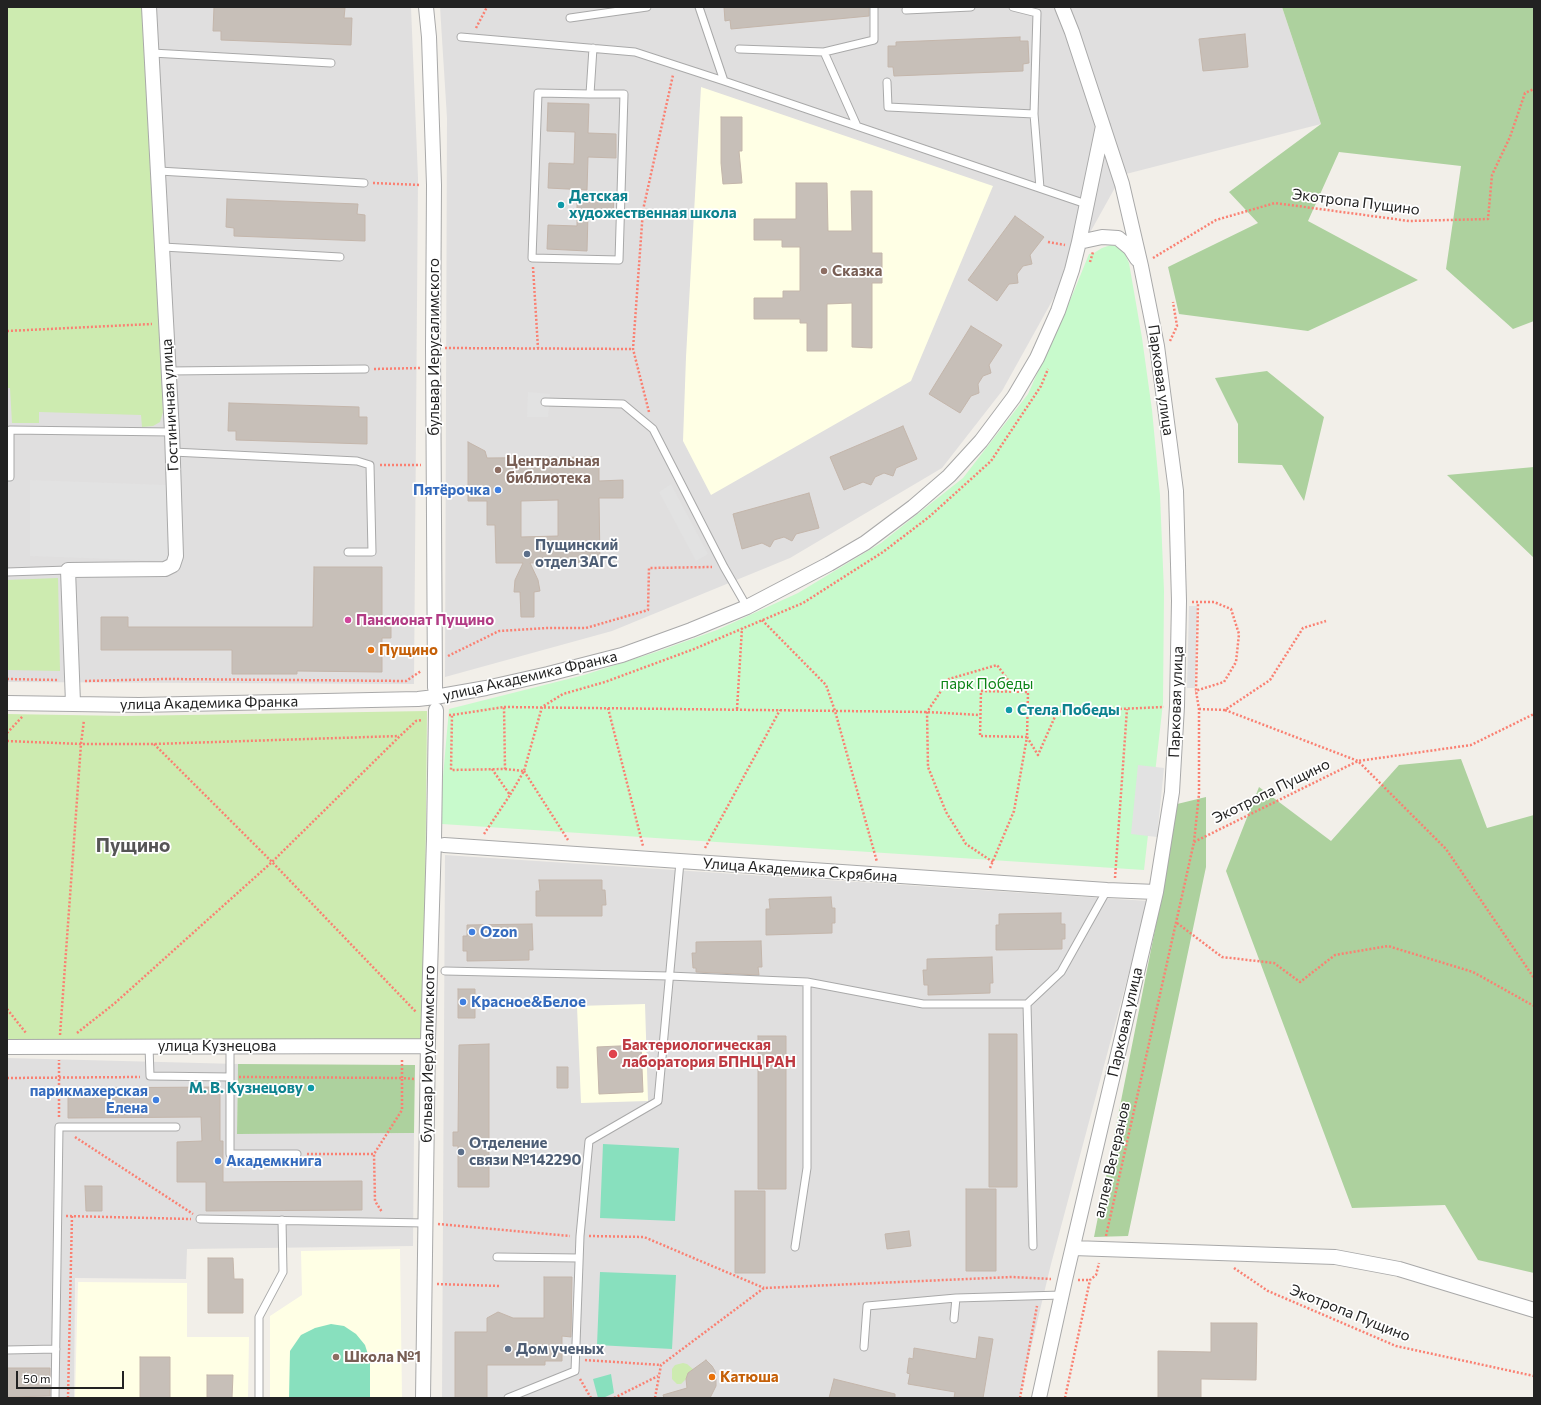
<!DOCTYPE html>
<meta charset="utf-8">
<style>
body{margin:0}
#map{position:relative;width:1541px;height:1405px;overflow:hidden;background:#f2efe9;font-family:Commissioner,sans-serif}
canvas{display:block}
.frame{position:absolute;inset:0;border:8px solid #222;pointer-events:none}
.scale{position:absolute;left:16px;top:1371px;width:108px;height:18px;box-sizing:border-box;border:2px solid #222;border-top:0;padding-left:5px;font-size:12px;line-height:14px;white-space:nowrap;color:#222;-webkit-text-stroke:3px #fff;paint-order:stroke}
</style>
<div id="map">
<canvas width="1541" height="1405"></canvas>
<div class="frame"></div>
<div class="scale">50 m</div>
</div>
<script>
const context = document.querySelector('canvas').getContext('2d');
context.lineJoin = 'round';
function fill(path, color) { context.fillStyle = color; context.fill(path, 'evenodd'); }
const poly = rows => new Path2D(rows.map(r => 'M' + r).join(''));
function strokePath(path, color, width, dash) { context.strokeStyle = color; context.lineWidth = width; context.lineCap = dash ? 'butt' : 'round'; context.setLineDash(dash || []); context.stroke(path); }
function drawText(font, color, halo, rows, align = 'center') {
  context.font = font + ' Commissioner,sans-serif'; context.lineWidth = 3.5; context.setLineDash([]); context.textBaseline = 'middle'; context.strokeStyle = halo; context.fillStyle = color; for (const [text, x, y, turn = 0] of rows) {
    context.save(); context.translate(x, y); context.rotate((+turn || 0) * Math.PI / 180); context.textAlign = isNaN(turn) ? turn : align; if (halo) context.strokeText(text, 0, 0); context.fillText(text, 0, 0); context.restore();
  }
}
fill(poly([
 [7,7,411,7,418,178,414,684,7,682],
 [440,7,1282,7,1321,124,1122,175,1002,391,942,468,790,558,612,631,445,677,447,118],
 [445,855,1148,901,1051,1264,1019,1398,442,1398],
 [7,1058,238,1064,237,1134,414,1133,413,1246,187,1249,186,1279,75,1278,74,1398,7,1398]
]), '#e0dfdf');
fill(poly([
 [701,87,993,186,911,381,711,495,683,441,686,357],
 [645,1004,648,1101,581,1103,577,1006],
 [400,1249,402,1398,270,1398,270,1316,302,1295,301,1251],
 [78,1282,187,1283,187,1337,249,1337,248,1398,75,1398]
]), '#ffffe5');
fill(poly([
 [7,7,143,7,163,412,160,422,153,426,142,427,141,415,39,412,39,423,12,423,10,388,7,388],
 [58,578,60,671,7,670,7,580],
 [427,711,424,1020,428,1040,7,1044,7,714,126,716],
 [683,1363,687,1364,694,1370,688,1373,686,1379,681,1384,677,1384,672,1379,672,1369,675,1365]
]), '#cdebb0');
fill(poly([
 [1282,7,1534,7,1534,321,1513,329,1446,269,1461,166,1339,152,1308,221,1418,280,1308,331,1179,314,1168,267,1258,223,1229,192,1321,124],
 [1267,371,1324,417,1304,501,1282,465,1238,463,1238,424,1215,378],
 [1534,467,1534,558,1447,475],
 [1461,759,1487,828,1534,815,1534,1273,1478,1260,1445,1205,1352,1208,1226,871,1259,787,1331,841,1399,765],
 [1206,797,1206,867,1128,1236,1094,1237,1166,874,1173,805],
 [238,1064,415,1065,414,1133,237,1134]
]), '#add19e');
fill(poly([
 [1111,245,1118,247,1124,252,1129,263,1142,338,1152,410,1160,495,1164,591,1163,703,1144,870,442,824,442,788,449,709,584,675,656,652,717,630,798,593,881,543,963,478,1028,394,1074,291,1089,254,1094,253,1102,248]
]), '#c8facc');
fill(poly([
 [603,1144,679,1148,675,1221,600,1218],
 [600,1272,676,1275,672,1349,597,1345],
 [331,1324,344,1326,356,1334,365,1345,370,1361,370,1398,289,1398,290,1351,301,1335,315,1328],
 [611,1374,614,1393,603,1398,598,1398,593,1379]
]), '#88e0be');
fill(poly([
 [528,392,550,394,548,417,527,417],
 [30,480,166,485,168,561,30,556],
 [671,484,708,554,696,561,659,492],
 [1189,606,1197,606,1195,688,1187,688],
 [1138,765,1164,768,1157,837,1131,834]
]), '#e2e2e2');
const building = poly([
 [214,7,345,8,344,18,352,18,351,45,221,40,221,31,213,31,214,7],
 [724,7,869,7,869,16,731,29,730,20,725,21,724,7],
 [1245,34,1248,67,1203,71,1199,39,1245,34],
 [1020,37,1020,41,1028,41,1029,63,1023,64,1023,71,894,76,893,67,888,67,888,46,896,46,896,42,1020,37],
 [548,103,589,104,588,133,616,134,616,158,588,157,587,190,548,188,549,163,574,164,575,132,547,131,548,103],
 [721,117,742,117,742,151,739,151,742,183,723,184,721,163,721,117],
 [796,183,827,183,828,231,852,231,851,191,872,191,872,253,882,253,882,283,872,283,872,348,852,347,852,303,827,304,827,351,807,351,807,323,800,323,800,319,754,319,754,298,783,298,783,291,800,291,800,247,782,247,782,240,754,240,754,219,796,219,796,183],
 [577,194,614,195,613,215,588,214,587,251,547,249,548,225,577,226,577,194],
 [227,199,358,204,357,214,365,215,365,241,234,236,234,228,226,227,227,199],
 [1015,216,1044,237,1030,255,1032,264,1023,266,1017,274,1018,283,1009,284,997,301,968,280,1015,216],
 [971,326,1002,345,989,365,991,373,983,376,978,384,979,393,971,396,960,413,929,394,971,326],
 [229,403,359,407,359,417,367,417,367,444,236,440,236,431,228,431,229,403],
 [903,426,917,459,896,468,893,476,884,473,875,477,871,485,863,482,844,490,830,457,903,426],
 [468,442,485,451,487,458,599,457,599,481,623,480,623,498,599,498,600,562,530,563,538,580,540,591,534,592,534,617,521,617,520,592,514,592,515,580,523,563,496,563,495,525,487,525,487,501,468,501,468,442],
 [558,500,558,536,521,537,521,501,558,500],
 [809,493,819,528,796,534,792,541,784,537,774,540,770,547,762,543,742,549,733,514,809,493],
 [314,567,382,567,382,623,391,623,391,638,382,638,382,672,297,671,297,674,232,674,232,650,101,650,101,617,128,617,128,627,313,627,314,567],
 [539,880,602,880,602,890,605,890,606,905,602,905,602,916,536,916,536,891,540,891,539,880],
 [831,897,832,908,835,908,835,923,832,923,832,933,766,935,766,909,770,909,769,899,831,897],
 [1061,913,1061,924,1065,924,1065,939,1062,939,1062,949,996,950,996,925,999,925,999,914,1061,913],
 [532,924,533,950,529,950,529,960,467,961,467,951,463,951,463,936,467,936,467,925,532,924],
 [761,941,762,967,758,967,759,975,696,972,696,968,693,968,692,953,696,953,696,942,761,941],
 [992,957,993,983,990,983,990,993,928,995,928,985,924,985,923,970,927,970,927,959,992,957],
 [458,989,475,989,475,1018,458,1018,458,989],
 [989,1034,1017,1034,1017,1187,989,1187,989,1034],
 [758,1036,786,1036,786,1189,758,1189,758,1036],
 [489,1044,489,1187,458,1187,458,1146,453,1146,453,1132,458,1132,459,1045,489,1044],
 [641,1045,643,1092,599,1094,597,1047,641,1045],
 [557,1067,568,1067,568,1088,557,1088,557,1067],
 [220,1087,220,1141,223,1141,223,1182,362,1181,362,1210,206,1211,206,1182,177,1182,177,1142,202,1141,201,1117,68,1118,68,1088,220,1087],
 [85,1186,102,1186,102,1211,86,1211,85,1186],
 [966,1189,996,1189,996,1271,966,1271,966,1189],
 [735,1191,765,1191,765,1273,735,1273,735,1191],
 [909,1231,911,1246,887,1249,885,1234,909,1231],
 [208,1258,233,1258,234,1279,243,1279,243,1313,208,1313,208,1258],
 [544,1277,572,1277,571,1337,562,1336,562,1361,545,1361,545,1365,487,1365,487,1398,455,1398,455,1332,487,1332,487,1318,498,1312,513,1318,544,1318,544,1277],
 [1211,1323,1257,1323,1256,1380,1201,1379,1201,1398,1158,1398,1158,1351,1211,1352,1211,1323],
 [979,1337,993,1339,983,1398,954,1398,955,1392,908,1384,910,1374,907,1373,909,1358,913,1359,914,1348,976,1359,979,1337],
 [140,1357,170,1357,170,1398,140,1398,140,1357],
 [706,1360,712,1366,715,1371,716,1379,716,1386,710,1398,664,1398,663,1395,687,1388,686,1379,688,1373,706,1360],
 [7,1368,50,1368,50,1396,7,1397,7,1368],
 [207,1375,233,1375,232,1398,207,1398,207,1375],
 [834,1379,895,1394,895,1398,829,1398,834,1379]
]);
fill(building, '#c7bfb8');
strokePath(building, '#c4b6ab', 1);
const lane = poly([
 [699,7,724,81],
 [906,10,971,7],
 [570,18,647,7],
 [461,37,635,52,724,81,1086,204],
 [739,49,824,52,874,40,874,7],
 [824,52,857,126],
 [152,53,331,63],
 [887,82,888,107,1034,114,1037,13,1013,7],
 [590,94,538,93,532,258,619,260,624,94,590,94,593,48],
 [1034,114,1040,188],
 [159,171,364,183],
 [163,247,340,257],
 [169,371,365,369],
 [545,402,623,404,653,429,724,567,747,607],
 [173,452,357,461,370,465,372,552,348,552],
 [7,477,10,477,10,430,172,432],
 [7,572,68,570],
 [445,971,669,976,807,982,807,1168,795,1247],
 [807,982,923,1004,1027,1004],
 [149,1046,150,1076,230,1077,230,1154,297,1154],
 [230,1077,230,1046],
 [200,1219,425,1223],
 [1033,1246,1027,1004,1061,972,1107,890],
 [497,1257,579,1258],
 [954,1319,956,1298,1062,1295],
 [864,1347,867,1306,956,1298],
 [7,1350,56,1349],
 [55,1398,59,1127,176,1127],
 [259,1398,259,1317,283,1272,282,1220],
 [508,1398,575,1371,580,1236,589,1141,658,1101,680,862]
]);
const street = poly([
 [426,7,429,37,434,185,433,348,435,688],
 [1079,242,1102,237,1118,238,1130,248,1137,259],
 [7,703,139,705,418,699,435,697,486,688,548,674,622,655,691,630,747,607,829,564,865,543,913,507,949,476,981,441,1014,397,1037,358,1058,311,1072,270,1079,242,1103,126],
 [73,703,68,570,165,569,173,565,176,556,172,432,149,7],
 [444,845,1107,890,1156,892],
 [7,1047,428,1046],
 [1073,1248,1335,1257,1399,1269,1534,1310],
 [423,1398,428,1040,434,839,436,710],
 [1039,1398,1065,1280,1156,892,1172,792,1177,706,1179,601,1176,491,1157,346,1141,266,1122,184,1072,32,1062,7]
]);
strokePath(lane, '#a9a9a9', 9);
strokePath(street, '#a9a9a9', 16);
strokePath(poly([
 [476,28,487,7],
 [373,183,420,185],
 [1048,242,1065,245],
 [1153,258,1216,220,1275,203,1409,221,1488,219,1492,175,1510,137,1525,93,1534,89],
 [1090,262,1093,252],
 [533,267,538,348],
 [7,331,152,324],
 [1170,341,1177,326,1173,302],
 [445,348,633,349],
 [374,369,421,368],
 [649,412,633,349,643,210,673,75],
 [380,465,421,465],
 [1192,602,1214,602,1231,609,1239,634,1236,662,1224,682,1195,691],
 [762,620,826,685,835,711,877,862],
 [448,656,499,631,547,628,586,628,648,610,649,568,712,567],
 [7,679,58,680],
 [85,681,166,679,406,681,421,671],
 [981,691,1028,692,1027,737,980,736,981,691],
 [504,707,927,712,980,715],
 [608,708,643,846],
 [737,709,742,628],
 [1199,709,1225,710,1270,680,1303,628,1326,621],
 [1225,710,1358,761,1446,849,1534,978],
 [1028,713,1164,707],
 [449,715,452,715,504,707,505,769,451,770,452,715],
 [7,733,23,716],
 [1027,737,1038,755,1057,712],
 [7,741,81,744,154,744,399,736],
 [154,744,274,864,416,1012],
 [492,769,510,795,524,771,542,707,563,694,605,682,694,649,803,603,883,552,929,517,991,461,1041,386,1048,369],
 [505,769,524,771],
 [524,771,568,840],
 [484,834,510,795],
 [1194,842,1358,761,1471,745,1534,714],
 [705,848,780,710],
 [993,862,966,844,946,812,928,767,927,712,949,679,997,665,1017,692],
 [990,868,1014,811,1027,737],
 [1115,878,1127,709],
 [1177,923,1222,957,1274,963,1300,982,1335,955,1388,946,1473,972,1534,1006],
 [7,1009,26,1033],
 [77,1033,115,1003,272,862,400,736,416,721,422,720],
 [60,1035,81,744,84,720],
 [402,1060,402,1078,415,1079],
 [239,1077,402,1078,402,1110,374,1154,375,1201,382,1212],
 [7,1078,140,1077],
 [59,1117,59,1060],
 [75,1137,193,1214],
 [307,1154,374,1154],
 [66,1216,191,1219],
 [438,1224,570,1236],
 [589,1236,644,1237,764,1288],
 [1106,1236,1194,842,1199,794,1199,709,1196,691,1198,603],
 [1234,1268,1268,1291,1396,1346,1534,1376],
 [1078,1280,1090,1280],
 [437,1284,499,1286],
 [585,1360,661,1365],
 [580,1379,591,1398],
 [68,1398,72,1216],
 [614,1398,658,1376],
 [655,1398,661,1365,764,1288,1012,1277,1051,1279],
 [1020,1398,1037,1306],
 [1065,1398,1090,1280,1096,1275,1099,1263]
]), '#fa8072', 2.5, [2, 2]);
strokePath(lane, '#fff', 7);
strokePath(street, '#fff', 14);
for (const [x, y, r, color] of [
 [561,205,4,"#0f9aa8"],
 [824,271,4,"#8d6e63"],
 [498,470,4,"#8d6e63"],
 [498,490,4,"#3f7fe0"],
 [527,554,4,"#5c6f8a"],
 [348,620,4,"#d1479c"],
 [371,650,4,"#e8710a"],
 [1009,710,4,"#0f9aa8"],
 [472,932,4,"#3f7fe0"],
 [463,1002,4,"#3f7fe0"],
 [613,1054,5,"#e0444e"],
 [311,1088,4,"#0f9aa8"],
 [156,1100,4,"#3f7fe0"],
 [461,1152,4,"#5c6f8a"],
 [218,1161,4,"#3f7fe0"],
 [508,1349,4,"#5c6f8a"],
 [336,1357,4,"#8d6e63"],
 [712,1377,4,"#e8710a"]
]) { const dot = new Path2D(); dot.arc(x, y, r, 0, 2 * Math.PI); context.fillStyle = color; context.fill(dot); strokePath(dot, '#fff', 1.5); }
drawText('bold 15px', '#0d838f', '#fff', [
 ["Детская",569,196],
 ["художественная школа",569,213],
 ["Стела Победы",1017,710],
 ["М. В. Кузнецову",303,1088,"right"]
], 'left');
drawText('15px', '#222', '#fff', [
 ["Экотропа Пущино",1356,202,7],
 ["бульвар Иерусалимского",434,347,-90],
 ["Парковая улица",1161,380,82],
 ["Гостиничная улица",170,405,-93],
 ["улица Академика Франка",530,676,-13],
 ["Парковая улица",1176,702,-88],
 ["улица Академика Франка",209,703,-1],
 ["Экотропа Пущино",1271,791,-26],
 ["Улица Академика Скрябина",800,870,4],
 ["Парковая улица",1125,1022,-77],
 ["улица Кузнецова",217,1046],
 ["бульвар Иерусалимского",428,1054,-89],
 ["аллея Ветеранов",1112,1160,-77],
 ["Экотропа Пущино",1350,1313,22]
]);
drawText('bold 15px', '#785e54', '#fff', [
 ["Сказка",832,271],
 ["Центральная",506,461],
 ["библиотека",506,478],
 ["Школа №1",344,1357]
], 'left');
drawText('bold 15px', '#366cbe', '#fff', [
 ["Пятёрочка",490,490,"right"],
 ["Ozon",480,932],
 ["Красное&Белое",471,1002],
 ["парикмахерская",148,1091,"right"],
 ["Елена",148,1108,"right"],
 ["Академкнига",226,1161]
], 'left');
drawText('bold 15px', '#4e5e75', '#fff', [
 ["Пущинский",535,545],
 ["отдел ЗАГС",535,562],
 ["Отделение",469,1143],
 ["связи №142290",469,1160],
 ["Дом ученых",516,1349]
], 'left');
drawText('bold 15px', '#b23c85', '#fff', [
 ["Пансионат Пущино",356,620]
], 'left');
drawText('bold 15px', '#c56008', '#fff', [
 ["Пущино",379,650],
 ["Катюша",720,1377]
], 'left');
drawText('15px', '#0c8416', '#fff', [
 ["парк Победы",987,684]
]);
drawText('bold 15px', '#be3a42', '#fff', [
 ["Бактериологическая",622,1045],
 ["лаборатория БПНЦ РАН",622,1062]
], 'left');
drawText('bold 19px', '#555', '#fff', [
 ["Пущино",133,846]
]);
</script>
